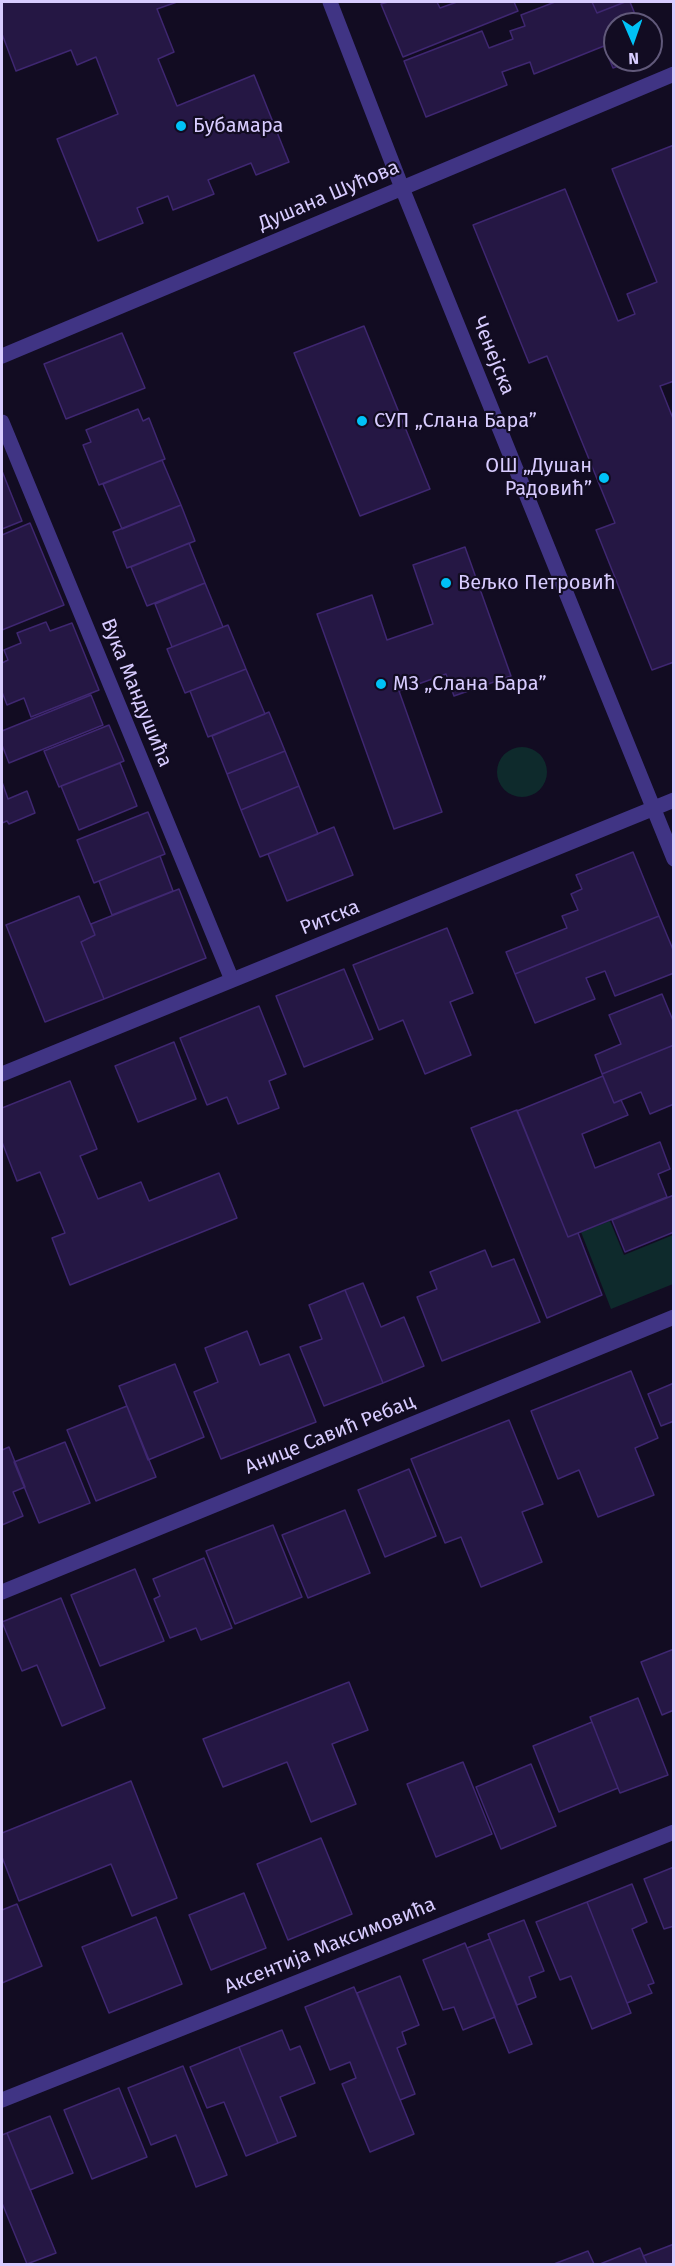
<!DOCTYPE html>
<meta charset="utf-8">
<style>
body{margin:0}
#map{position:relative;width:675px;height:2266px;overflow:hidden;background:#120c22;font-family:"Fira Sans",sans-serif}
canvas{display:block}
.frame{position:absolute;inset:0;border:3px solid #d8ccff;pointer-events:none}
.north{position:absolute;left:603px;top:12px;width:60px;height:60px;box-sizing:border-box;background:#120c22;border:2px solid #61597a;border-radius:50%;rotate:178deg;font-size:16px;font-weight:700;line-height:24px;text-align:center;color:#d8ccff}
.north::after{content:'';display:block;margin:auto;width:21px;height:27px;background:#00c2f7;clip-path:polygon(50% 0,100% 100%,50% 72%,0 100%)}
</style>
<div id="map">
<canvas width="675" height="2266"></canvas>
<div class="frame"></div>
<div class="north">N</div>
</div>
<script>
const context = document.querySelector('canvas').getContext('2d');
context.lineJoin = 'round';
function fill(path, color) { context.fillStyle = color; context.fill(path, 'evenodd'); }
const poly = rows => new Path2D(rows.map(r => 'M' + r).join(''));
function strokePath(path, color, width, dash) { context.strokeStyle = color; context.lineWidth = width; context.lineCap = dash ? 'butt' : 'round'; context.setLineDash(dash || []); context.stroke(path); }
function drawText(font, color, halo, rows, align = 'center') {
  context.font = font + ' "Fira Sans",sans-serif'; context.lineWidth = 4.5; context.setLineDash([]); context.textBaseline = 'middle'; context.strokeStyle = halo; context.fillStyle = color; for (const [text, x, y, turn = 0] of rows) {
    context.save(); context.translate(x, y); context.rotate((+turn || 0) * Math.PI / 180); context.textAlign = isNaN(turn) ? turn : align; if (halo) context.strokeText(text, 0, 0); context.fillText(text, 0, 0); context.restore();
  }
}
fill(poly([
 '497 772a25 25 0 1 1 50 0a25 25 0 1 1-50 0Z',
 [610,1221,624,1255,673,1235,673,1284,611,1309,581,1232]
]), '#0e2a2c');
const building = poly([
 [2,2,177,2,157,9,174,52,158,59,177,106,254,75,289,162,256,175,251,163,208,180,214,194,173,210,168,196,137,208,143,223,98,241,57,139,118,114,96,57,77,65,71,50,16,71,2,34,2,2],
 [388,2,437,2,440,8,457,2,514,2,518,11,403,57,381,4,388,2],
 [555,2,592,2,597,13,625,2,630,2,639,24,615,24,615,60,634,60,613,68,604,46,534,74,530,62,502,72,507,85,426,117,404,61,482,31,489,48,513,39,510,31,525,26,521,15,555,2],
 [592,2,625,2,597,13,592,2],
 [674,145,674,381,660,386,674,421,674,662,652,670,596,530,615,523,547,356,529,363,473,225,565,189,618,321,635,314,627,294,657,282,612,169,674,145],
 [364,326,430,489,360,516,294,353,364,326],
 [122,333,145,388,66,419,44,364,122,333],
 [138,409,143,421,149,418,165,459,99,485,83,445,91,442,86,430,138,409],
 [162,460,181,505,122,529,103,484,162,460],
 [2,471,22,521,2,529,2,471],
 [181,505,195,541,127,568,113,532,181,505],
 [30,523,64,605,2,630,2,535,30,523],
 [189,543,205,583,147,606,131,567,189,543],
 [465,547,511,676,454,696,446,674,399,691,442,812,394,829,317,614,372,595,387,640,433,624,413,565,465,547],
 [205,583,223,627,172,647,155,604,205,583],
 [46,622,50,631,72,623,99,690,31,717,24,698,7,705,2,692,2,663,8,660,4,650,21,643,17,633,46,622],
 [228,625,246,669,185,693,167,649,228,625],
 [246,669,265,714,208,737,190,691,246,669],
 [91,695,103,725,9,763,2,745,2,731,91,695],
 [269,712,285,751,227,774,212,736,269,712],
 [109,725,124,761,59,787,44,751,109,725],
 [285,751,299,786,241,810,227,774,285,751],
 [120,763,137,806,79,830,61,786,120,763],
 [2,782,8,799,27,791,35,813,9,824,7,821,2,823,2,782],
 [299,786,318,834,260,857,241,810,299,786],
 [148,812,165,854,94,883,77,840,148,812],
 [334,827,353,875,287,901,268,854,334,827],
 [633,852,659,916,515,974,506,952,567,928,562,916,578,910,571,894,582,889,576,875,633,852],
 [160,856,173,891,112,915,99,881,160,856],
 [179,889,206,958,104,999,81,942,95,935,91,924,179,889],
 [79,896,95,935,81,942,104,999,45,1022,6,925,79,896],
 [659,916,674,952,674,973,615,996,605,971,586,978,595,999,535,1023,515,974,659,916],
 [447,928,473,993,450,1002,471,1055,425,1074,403,1020,379,1030,353,965,447,928],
 [344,969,373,1039,304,1067,276,996,344,969],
 [662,994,674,1023,674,1045,602,1074,595,1055,621,1044,609,1015,662,994],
 [259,1006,286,1074,269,1081,279,1108,238,1124,227,1097,207,1105,180,1038,259,1006],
 [174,1042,196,1099,138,1122,115,1066,174,1042],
 [674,1045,674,1104,650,1114,641,1092,614,1103,602,1074,674,1045],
 [603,1076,614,1103,621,1100,628,1115,582,1134,595,1168,660,1142,670,1169,658,1174,667,1197,568,1237,517,1111,603,1076],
 [70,1081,97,1149,80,1156,98,1199,141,1182,149,1201,219,1173,237,1218,70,1285,52,1238,65,1233,40,1172,17,1181,2,1142,2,1108,70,1081],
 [517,1110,568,1237,578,1233,602,1295,547,1318,471,1128,517,1110],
 [674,1195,674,1232,625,1252,612,1220,674,1195],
 [485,1250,492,1267,514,1259,540,1322,442,1361,417,1297,437,1289,430,1272,485,1250],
 [363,1283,381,1327,404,1317,424,1366,383,1383,345,1290,363,1283],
 [345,1290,383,1383,324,1406,300,1347,322,1339,309,1305,345,1290],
 [247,1331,260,1365,289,1354,316,1422,221,1459,194,1392,218,1382,205,1348,247,1331],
 [175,1364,204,1437,148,1460,119,1386,175,1364],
 [631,1371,658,1438,635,1448,654,1495,598,1517,579,1470,558,1479,531,1411,631,1371],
 [674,1383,674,1421,661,1426,648,1394,674,1383],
 [127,1406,156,1477,96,1501,67,1430,127,1406],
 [509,1420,543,1504,522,1512,542,1562,481,1587,461,1537,445,1543,411,1459,509,1420],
 [65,1442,90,1503,39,1523,14,1462,65,1442],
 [9,1447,25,1487,13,1492,23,1516,2,1525,2,1450,9,1447],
 [409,1469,436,1536,385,1557,358,1490,409,1469],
 [345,1510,370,1573,308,1598,282,1535,345,1510],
 [273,1525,302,1597,235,1624,206,1551,273,1525],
 [204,1558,232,1628,201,1640,196,1628,170,1638,154,1599,160,1596,153,1579,204,1558],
 [135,1569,164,1641,100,1666,71,1595,135,1569],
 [61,1598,105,1708,62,1726,37,1665,22,1671,2,1622,61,1598],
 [674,1649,674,1710,662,1715,641,1662,674,1649],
 [349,1682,368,1730,332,1744,356,1804,311,1822,287,1762,223,1787,203,1739,349,1682],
 [638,1698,668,1775,620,1793,590,1717,638,1698],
 [592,1722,618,1788,559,1812,533,1746,592,1722],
 [463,1762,492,1834,436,1857,407,1784,463,1762],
 [531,1764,556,1826,501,1849,476,1787,531,1764],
 [131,1781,177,1898,132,1916,111,1864,19,1901,2,1857,2,1833,131,1781],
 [321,1838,352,1914,288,1940,257,1864,321,1838],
 [674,1867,674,1926,664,1929,644,1879,674,1867],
 [632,1884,647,1922,632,1929,654,1983,648,1985,652,1993,627,2003,587,1902,632,1884],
 [244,1893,266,1948,211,1970,189,1915,244,1893],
 [587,1902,631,2013,592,2029,571,1976,560,1980,536,1922,587,1902],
 [17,1904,42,1966,2,1983,2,1910,17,1904],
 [156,1917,182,1984,109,2013,82,1947,156,1917],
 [524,1920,544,1971,529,1977,536,1997,517,2005,488,1934,524,1920],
 [490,1939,532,2044,509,2053,467,1948,490,1939],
 [465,1943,495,2017,463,2030,454,2007,443,2010,423,1960,465,1943],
 [400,1976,419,2025,402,2032,406,2044,397,2048,415,2094,400,2100,357,1993,400,1976],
 [354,1987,414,2134,370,2152,342,2084,356,2078,350,2062,330,2070,305,2007,354,1987],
 [282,2030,290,2050,300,2046,315,2083,280,2097,296,2136,278,2143,239,2047,282,2030],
 [239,2047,278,2143,246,2156,224,2102,207,2108,190,2067,239,2047],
 [183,2066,227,2175,196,2187,176,2135,151,2145,128,2088,183,2066],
 [119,2088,147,2157,92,2179,64,2110,119,2088],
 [50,2116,73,2173,30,2190,7,2133,50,2116],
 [7,2133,56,2253,27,2264,2,2203,2,2135,7,2133],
 [674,2244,674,2264,647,2264,643,2256,674,2244],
 [640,2248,647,2264,600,2264,640,2248],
 [588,2251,594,2264,554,2264,588,2251]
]);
fill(building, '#251744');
strokePath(building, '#3f2771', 1.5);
strokePath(poly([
 [330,2,402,188,674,859],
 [2,356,674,74],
 [2,422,232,980],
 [2,1074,674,800],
 [2,1592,674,1317],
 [2,2100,674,1832]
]), '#403484', 15);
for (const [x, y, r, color] of [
 [181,126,6,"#00c2f7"],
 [362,421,6,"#00c2f7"],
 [604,478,6,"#00c2f7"],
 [446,583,6,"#00c2f7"],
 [381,684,6,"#00c2f7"]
]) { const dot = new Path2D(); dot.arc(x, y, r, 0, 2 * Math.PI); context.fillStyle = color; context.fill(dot); strokePath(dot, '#120c22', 2); }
drawText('20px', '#d8ccff', '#120c22', [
 ["Бубамара",193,126],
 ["СУП „Слана Бара”",374,421],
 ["ОШ „Душан",592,466,"right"],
 ["Радовић”",592,489,"right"],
 ["Вељко Петровић",458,583],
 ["МЗ „Слана Бара”",393,684]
], 'left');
drawText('20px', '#d8ccff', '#120c22', [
 ["Душана Шућова",329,196,-23],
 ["Ченејска",493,356,68],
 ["Вука Мандушића",136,693,68],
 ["Ритска",330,918,-22],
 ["Анице Савић Ребац",330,1435,-22],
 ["Аксентија Максимовића",330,1946,-22]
]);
</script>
